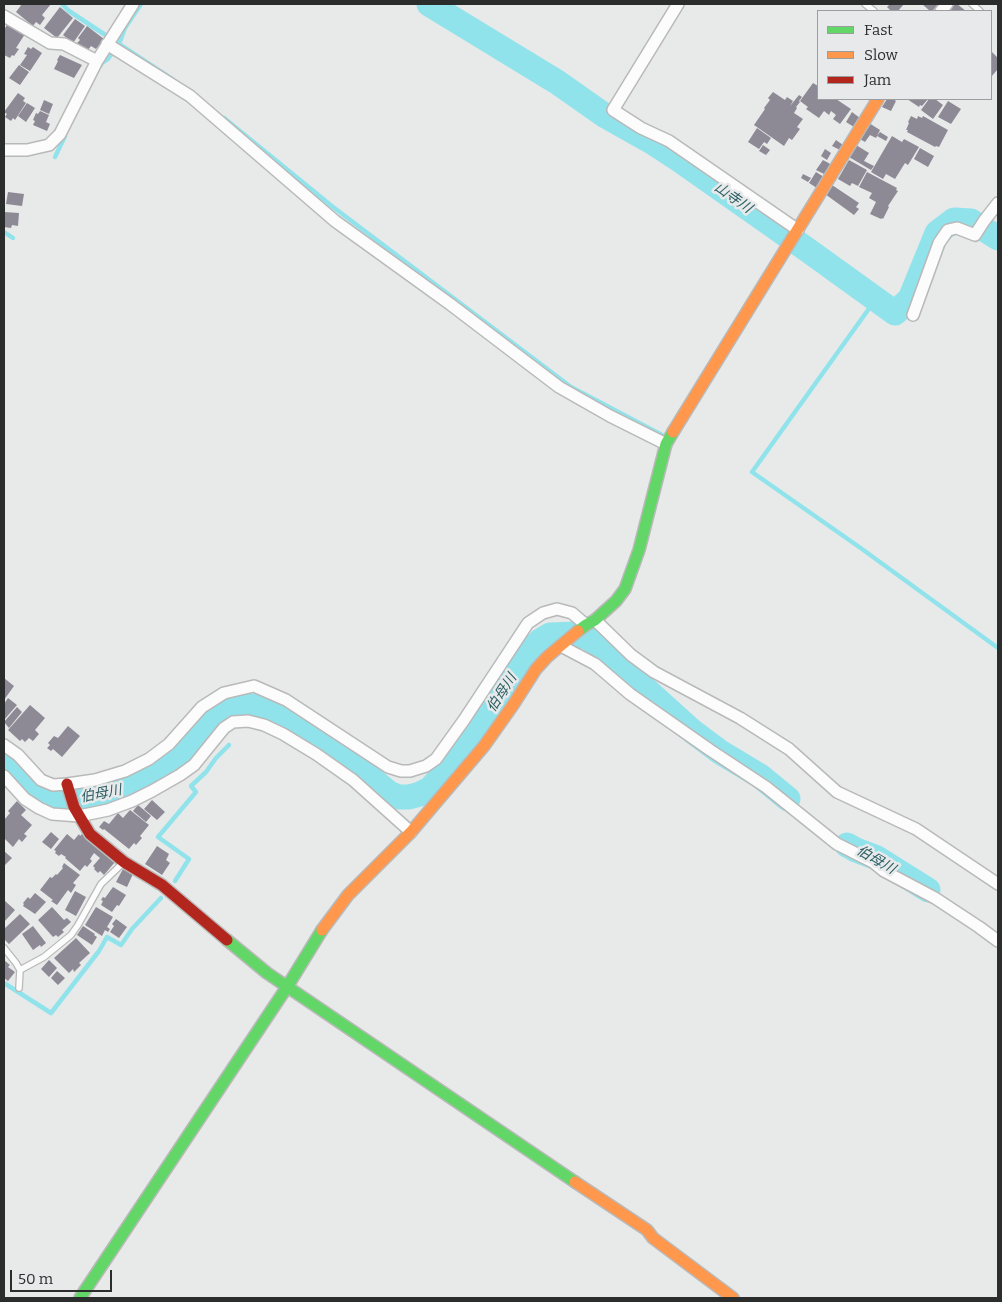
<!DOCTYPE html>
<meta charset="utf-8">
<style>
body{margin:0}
#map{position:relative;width:1002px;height:1302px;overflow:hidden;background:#e8e9e9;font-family:Bitter,serif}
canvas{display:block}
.frame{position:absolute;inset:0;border:5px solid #2b2c2c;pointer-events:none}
.legend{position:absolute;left:817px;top:10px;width:175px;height:90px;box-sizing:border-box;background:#e7e9ea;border:1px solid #9c9d9e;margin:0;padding:6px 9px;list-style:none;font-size:15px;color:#2b2c2c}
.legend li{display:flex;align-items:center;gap:10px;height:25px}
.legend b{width:25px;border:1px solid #9c9d9e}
.scale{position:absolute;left:10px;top:1270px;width:102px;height:22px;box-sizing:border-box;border:2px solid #2b2c2c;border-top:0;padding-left:6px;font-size:15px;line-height:18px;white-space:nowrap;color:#2b2c2c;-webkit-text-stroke:4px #e7e9ea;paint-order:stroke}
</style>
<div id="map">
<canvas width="1002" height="1302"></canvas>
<div class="frame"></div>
<ul class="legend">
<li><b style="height:6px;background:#63d668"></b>Fast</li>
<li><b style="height:6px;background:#ff974d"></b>Slow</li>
<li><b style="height:6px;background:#b3261e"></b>Jam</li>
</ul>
<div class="scale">50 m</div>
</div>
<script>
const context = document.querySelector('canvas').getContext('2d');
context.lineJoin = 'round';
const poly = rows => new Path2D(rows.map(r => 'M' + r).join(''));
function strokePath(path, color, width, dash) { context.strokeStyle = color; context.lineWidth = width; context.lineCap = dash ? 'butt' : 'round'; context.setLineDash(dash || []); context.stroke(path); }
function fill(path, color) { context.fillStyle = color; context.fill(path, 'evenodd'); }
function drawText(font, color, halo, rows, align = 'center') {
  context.font = font + ' Bitter,"Noto Sans JP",serif'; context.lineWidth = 5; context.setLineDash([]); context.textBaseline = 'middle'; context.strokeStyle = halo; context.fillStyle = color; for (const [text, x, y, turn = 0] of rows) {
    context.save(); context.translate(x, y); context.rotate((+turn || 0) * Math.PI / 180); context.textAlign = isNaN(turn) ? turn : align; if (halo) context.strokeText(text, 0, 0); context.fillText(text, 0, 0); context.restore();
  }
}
strokePath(poly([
 [62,4,69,11,172,79],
 [100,66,102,63,108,59,119,44,125,28,141,4],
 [224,118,333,207,571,387,662,435],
 [55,157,65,136],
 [4,232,13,238],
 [868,310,752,472,862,549,998,648],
 [175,881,189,859,158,837,196,792,191,786,206,772,216,758,229,745],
 [4,983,51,1013,99,951,107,937,121,945,132,929,161,898]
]), '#91e3eb', 4.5);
strokePath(poly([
 [429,4,557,82,604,115,652,142,678,159,809,251,895,313,910,299,937,233,954,220,971,221,998,238],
 [4,760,35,793,45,799,55,801,65,801,127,790,154,777,170,765,181,754,214,714,227,707,240,705,259,707,297,725,336,749,389,793,399,797,409,797,420,794,430,789,463,752,509,686,530,651,540,641,550,635,575,634,589,638,692,731,720,752,760,776,788,799],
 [847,845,856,850,877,858,928,890]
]), '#91e3eb', 25);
fill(poly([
 [22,4,25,5,26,4,51,4,42,15,45,18,40,25,36,22,33,26,16,12],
 [890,4,904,4,898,11,891,11,887,7],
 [922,4,939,4,932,11,930,11],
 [955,4,957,4,966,11,949,11],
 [60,7,73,18,57,38,44,28],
 [75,19,85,26,73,43,63,35],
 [8,23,25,34,16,48,19,49,14,56,12,55,10,58,4,55,4,30],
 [87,26,104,39,96,49,91,46,88,50,77,43,80,40,78,38],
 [28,47,31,49,33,47,42,53,30,71,20,65,27,55,24,54],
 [991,51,998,58,998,69,991,77],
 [60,55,82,65,74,78,54,69,58,61,57,60],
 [19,65,29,72,20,85,9,78],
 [813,83,818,86,818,99,836,99,851,109,840,124,833,119,836,115,831,111,829,115,824,111,819,118,806,109,808,107,800,101],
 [773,92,785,100,787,97,793,101,790,106,799,95,802,97,799,101,797,99,800,102,796,107,797,108,794,113,803,119,797,127,800,129,792,140,789,138,784,146,754,125,765,109,764,108,770,100,768,98],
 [18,93,25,98,23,101,26,103,15,120,13,118,11,121,5,117,7,114,4,112],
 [887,99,893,99,896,101,891,111,882,107],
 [907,99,928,99,922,106,920,105,919,107],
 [929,99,935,99,943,105,933,119,921,110],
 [44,100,53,104,49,114,40,110],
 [948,101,961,109,951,124,938,117],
 [27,103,35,108,26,122,18,116],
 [40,111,49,115,46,122,50,124,47,131,33,125,35,121,33,120,36,113,38,114],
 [852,112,860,118,854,127,846,122],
 [911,116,917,119,918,116,922,118,923,116,948,130,939,147,936,146,935,147,907,132,908,130,906,130,909,123,908,122],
 [869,123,880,130,876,138,870,135,865,142,860,139],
 [757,128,771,138,767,144,764,142,759,149,748,142],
 [880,132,888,137,886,141,877,136],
 [892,136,902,142,904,139,919,147,908,165,905,163,895,179,886,174,883,179,871,172],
 [836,140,843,145,840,150,832,146],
 [763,145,770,150,766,155,759,151],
 [856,145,869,153,864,161,874,166,871,170,849,157],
 [920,148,934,156,928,167,914,159],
 [825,149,831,153,827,160,821,156],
 [823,160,832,165,826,175,816,170],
 [849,160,867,170,858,186,852,183,850,186,838,179],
 [816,172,824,177,817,188,809,183],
 [867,172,897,188,896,190,898,191,888,206,889,207,883,219,882,218,881,219,870,214,876,202,869,198,872,193,859,187],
 [803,174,811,178,808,182,801,178],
 [832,185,859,203,856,207,859,209,854,215,825,194],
 [8,192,24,194,22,206,6,204],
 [4,212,19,213,18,226,12,225,11,228,4,227],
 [4,678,14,686,4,700],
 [8,698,17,705,4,720,4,704],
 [30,705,45,718,35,730,39,734,33,741,29,738,25,742,22,739,20,741,8,730],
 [17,707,22,712,9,728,4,722],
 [68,726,80,736,62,757,53,749,51,751,47,748,50,745,48,743,54,736,58,738],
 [152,800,165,812,157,820,144,809],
 [17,801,26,810,21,815,32,825,24,834,27,836,22,842,19,839,13,847,4,838,4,820,10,813,8,811],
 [138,805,151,816,146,822,133,811],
 [130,810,149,825,140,836,142,838,136,845,134,843,129,849,104,829,103,830,99,827,104,821,109,824,118,813,123,818],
 [51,832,59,839,51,849,42,842],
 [67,834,74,840,79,834,80,836,82,834,115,862,104,875,100,871,98,873,94,869,95,868,93,866,100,858,94,853,90,859,92,861,87,867,85,865,80,871,65,858,66,857,61,854,59,856,55,853,56,851,54,850],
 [157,846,169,854,166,860,170,863,162,875,145,864],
 [4,851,12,858,4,866],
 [64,863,80,875,73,883,76,885,71,893,68,890,57,905,51,901,53,900,40,890,50,877,52,878,56,874,57,875,63,868,62,867],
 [123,869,133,874,127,887,116,882],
 [113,887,126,895,119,906,117,905,112,912,101,905,103,901,101,900,103,897,105,898],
 [75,891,86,897,76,916,65,910],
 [35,893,46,902,35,914,23,906,24,904,23,903,28,897,30,899],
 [4,900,15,910,4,922],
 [52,907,64,920,67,918,71,922,62,930,64,932,58,937,56,935,53,937,38,920],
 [96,907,113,917,107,927,110,929,108,932,105,930,102,936,85,925],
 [20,914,30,924,9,944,4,939,4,929],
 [116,919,127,927,119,938,110,932,114,926,112,924],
 [33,926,46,943,41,947,40,945,33,950,22,934],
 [83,926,95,934,94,935,97,937,92,945,77,935],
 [76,938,90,953,79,963,81,965,74,972,73,969,69,973,54,958],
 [4,960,10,965,8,967,15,972,8,981,4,978],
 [49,960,57,968,49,977,41,969],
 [57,971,65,978,58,985,51,978]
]), '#8d8a96');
const lane = poly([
 [865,4,874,11],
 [972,4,980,11],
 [4,948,16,963,20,970,19,988],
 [20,970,44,957,71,935,78,925,101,884,124,862]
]);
const street = poly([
 [678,4,613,110,641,128,669,141,798,230],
 [941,11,947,4],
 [4,16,50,43,64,44,97,61],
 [107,44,190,96,335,221,450,304,559,387,610,416,666,444],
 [4,150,27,150,49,145,60,134,97,61,133,4],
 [913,315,939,243,948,230,957,228,975,235,984,221,998,203],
 [595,620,631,655,654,672,740,718,789,749,837,792,916,829,998,884],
 [561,646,595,664,630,694,710,750,766,787,837,844,873,862,884,871,935,898,979,927,998,941],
 [4,745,18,755,41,780,53,785,67,784,95,780,125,771,149,759,169,744,202,707,224,693,254,686,286,700,388,767,401,771,410,771,426,766,436,759,464,720,528,623,543,613,557,609,572,613,586,625],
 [4,776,25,799,39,808,52,814,79,816,108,810,132,801,152,791,180,775,194,765,224,728,233,722,248,721,264,725,283,734,316,754,353,780,411,832]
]);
const fast = poly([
 [578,631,586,625,595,620,616,601,625,589,639,550,666,444,673,432],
 [227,940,267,973,575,1182],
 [80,1298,287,987,322,930]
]);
const slow = poly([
 [673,432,878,99],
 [322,930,348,895,411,832,484,746,513,705,536,669,547,657,578,631],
 [575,1182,647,1230,653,1238,733,1298]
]);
const jam = poly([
 [67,784,74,807,90,834,124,862,162,885,227,940]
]);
strokePath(lane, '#b9b9b9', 8);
strokePath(street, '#b9b9b9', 14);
strokePath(fast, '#b9b9b9', 14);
strokePath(slow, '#b9b9b9', 14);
strokePath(jam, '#b9b9b9', 14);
strokePath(lane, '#fcfcfc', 5.5);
strokePath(street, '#fcfcfc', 11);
strokePath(fast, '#63d668', 11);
strokePath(slow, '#ff974d', 11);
strokePath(jam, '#b3261e', 11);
drawText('italic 14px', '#2b5e62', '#e7e9ea', [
 ["山寺川",733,198,35],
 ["伯母川",502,693,-57],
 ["伯母川",101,794,-11],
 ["伯母川",876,860,30]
]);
</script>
